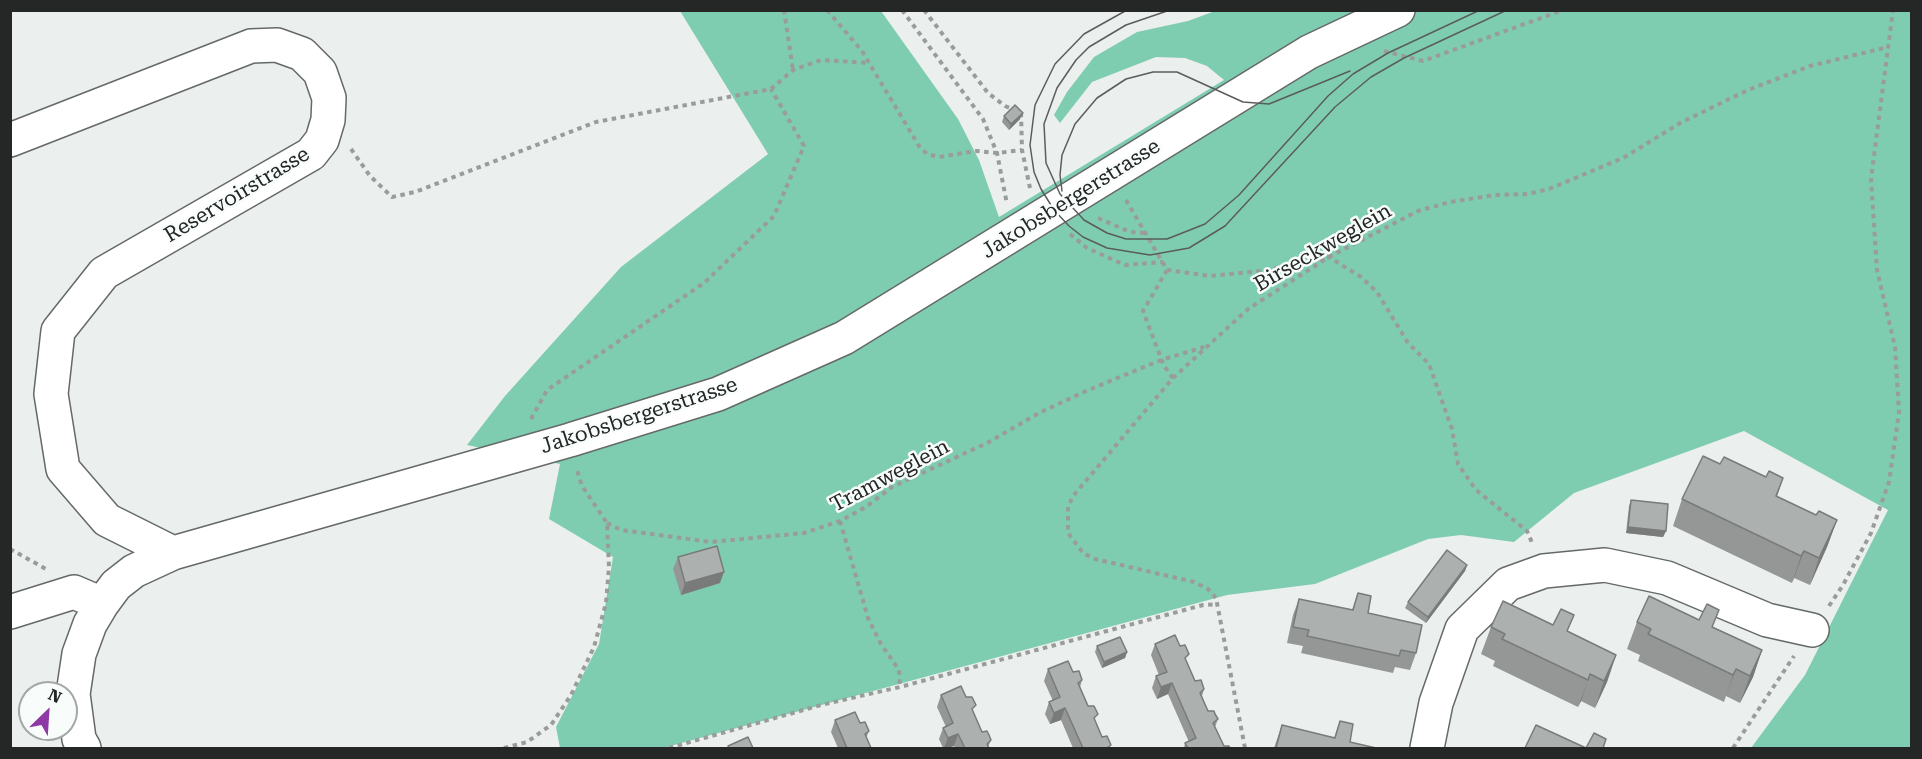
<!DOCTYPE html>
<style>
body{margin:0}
#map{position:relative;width:1922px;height:759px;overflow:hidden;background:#ebefed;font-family:"Roboto Serif",serif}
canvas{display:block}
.frame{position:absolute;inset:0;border:12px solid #252726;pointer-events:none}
.north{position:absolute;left:18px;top:681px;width:60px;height:60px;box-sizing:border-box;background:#f8fdfb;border:2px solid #a4a7a6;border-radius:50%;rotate:25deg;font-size:16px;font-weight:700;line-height:24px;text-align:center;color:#252726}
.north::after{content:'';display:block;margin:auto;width:21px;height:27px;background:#8f39a6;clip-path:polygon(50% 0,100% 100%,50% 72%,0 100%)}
</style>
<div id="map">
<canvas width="1922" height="759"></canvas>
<div class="frame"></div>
<div class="north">N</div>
</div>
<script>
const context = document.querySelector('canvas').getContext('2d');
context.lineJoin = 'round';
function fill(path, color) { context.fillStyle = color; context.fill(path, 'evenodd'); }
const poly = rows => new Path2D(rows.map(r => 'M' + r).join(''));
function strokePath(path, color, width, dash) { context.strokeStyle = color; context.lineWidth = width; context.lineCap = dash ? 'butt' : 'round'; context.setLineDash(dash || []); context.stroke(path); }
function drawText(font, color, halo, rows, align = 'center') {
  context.font = font + ' "Roboto Serif",serif'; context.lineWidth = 5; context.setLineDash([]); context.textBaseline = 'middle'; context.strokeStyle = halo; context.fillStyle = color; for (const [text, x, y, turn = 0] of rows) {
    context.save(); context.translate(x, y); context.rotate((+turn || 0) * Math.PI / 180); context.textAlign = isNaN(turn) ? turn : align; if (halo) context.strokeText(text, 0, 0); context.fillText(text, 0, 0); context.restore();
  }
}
fill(poly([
 [680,11,881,11,958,119,979,160,999,217,1224,80,1207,66,1185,58,1156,57,1092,82,1060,123,1054,115,1067,92,1094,57,1137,32,1188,21,1215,11,1911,11,1911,748,1751,748,1805,675,1888,510,1744,431,1574,493,1514,542,1461,535,1428,539,1315,584,1227,595,663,748,560,748,556,727,599,644,613,557,549,519,560,464,467,445,505,396,621,267,768,154]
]), '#7fcdb0');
const minor = poly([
 [10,140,251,46,277,45,302,54,320,72,329,98,328,120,322,140,311,154,104,273,58,331,51,394,63,469,107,520,173,553],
 [10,612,74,592,102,604],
 [84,748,79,739,73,694,79,654,90,624,102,604,116,585,134,571,173,553,570,440,718,394,844,338,1309,52,1398,10],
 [1427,748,1436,703,1462,629,1508,584,1544,571,1605,565,1667,578,1767,620,1812,630]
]);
strokePath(minor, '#656968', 36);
strokePath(poly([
 [784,10,793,70],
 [827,10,862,51,919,146,927,154,939,157,976,151,997,153,1022,150],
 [902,10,983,119,997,153,1007,204],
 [924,10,988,93,1005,106,1021,112,1022,150,1030,188],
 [1384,51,1423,61,1563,10],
 [351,149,370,176,392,197,415,192,596,122,771,89,793,70,821,60,870,63],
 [1126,200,1167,270,1210,276,1261,271,1329,257,1361,277,1377,292,1408,343,1429,364,1452,429,1458,464,1476,490,1527,531,1533,545],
 [1098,218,1130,232,1145,233],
 [1070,234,1087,248,1125,265,1163,262],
 [1167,270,1143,311,1164,366,1173,378],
 [531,419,547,390,704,283,774,216,804,146,771,89],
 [840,521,868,618,881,644,899,670,900,687],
 [607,523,621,530,711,542,804,533,840,521,866,507,892,487,987,443,1039,413,1086,391,1161,360,1204,347],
 [10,549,46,569],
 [1829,606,1843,585,1871,533,1889,482,1899,412,1895,347,1877,270,1871,179,1893,10],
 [504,748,527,742,551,725,571,695,594,647,606,603,609,567,607,523,582,486,577,470],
 [669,748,821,705,900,687,1203,605,1219,604],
 [1245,748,1216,598,1208,589,1194,582,1095,559,1083,553,1068,533,1068,507,1073,496,1173,378,1248,309,1329,257,1418,211,1450,202,1495,195,1528,194,1549,189,1623,158,1682,122,1748,90,1810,66,1888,47],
 [1733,748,1794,656]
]), '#999c9a', 4, [4.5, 4.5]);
strokePath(minor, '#fff', 33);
strokePath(poly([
 [1127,10,1084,34,1055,64,1035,105,1030,145,1034,172,1041,189,1054,210,1069,226,1083,237,1107,248,1150,255,1189,248,1225,226,1335,107,1371,77,1404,58,1507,10],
 [1170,10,1126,25,1089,47,1076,60,1057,88,1044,124,1046,163,1060,194,1084,220,1107,233,1126,239,1167,239,1205,224,1239,195,1328,96,1353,74,1388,53,1480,10],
 [1062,191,1060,175,1062,155,1075,124,1097,98,1126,79,1153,72,1177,72,1243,102,1269,104,1350,71]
]), '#5a5d5b', 1.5);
fill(poly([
 [1004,116,1020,119,1009,130,1002,122],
 [1720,464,1766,477,1783,478,1777,497,1816,515,1837,520,1827,547,1810,585,1794,578,1792,583,1673,526,1682,499],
 [1631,500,1666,531,1663,537,1626,533,1629,506],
 [678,557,720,583,681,595,673,569],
 [1467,565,1465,571,1426,623,1405,608,1408,602],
 [1358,593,1368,613,1416,653,1410,670,1395,667,1393,673,1301,653,1303,646,1287,643,1293,615,1299,599,1352,610],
 [1574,615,1567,631,1616,655,1607,682,1595,708,1581,701,1578,707,1493,666,1495,661,1481,654,1491,627,1553,625],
 [1637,622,1713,627,1762,650,1753,677,1740,703,1726,696,1724,702,1638,661,1640,655,1627,649],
 [1155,644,1180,646,1195,681,1204,689,1202,696,1208,711,1218,719,1215,727,1224,746,1230,748,1184,748,1185,743,1189,742,1168,694,1157,699,1152,688,1156,676,1159,675,1151,655],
 [1097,646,1127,652,1125,658,1102,668,1095,652],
 [1048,669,1073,672,1082,680,1080,687,1102,737,1111,745,1109,748,1073,748,1061,720,1050,724,1045,714,1049,702,1053,701,1044,681],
 [941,695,973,713,982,732,991,740,988,747,989,748,955,748,954,746,947,748,943,748,939,739,943,728,946,727,937,707],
 [835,720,860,723,869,731,866,738,871,748,838,748,831,732],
 [1340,721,1350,742,1376,748,1274,748,1282,725,1334,738]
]), '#949796');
fill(poly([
 [1023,113,1020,119,1009,130,1011,124],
 [1837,520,1827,547,1810,585,1819,558],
 [1628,527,1666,531,1663,537,1626,533],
 [1804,551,1794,578,1792,583,1801,556],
 [1467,565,1465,571,1426,623,1428,617],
 [724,572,720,583,681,595,685,583],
 [1762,650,1753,677,1740,703,1750,676],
 [1127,652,1125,658,1102,668,1104,662],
 [1616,655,1607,682,1595,708,1604,681],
 [1736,669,1726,696,1724,702,1733,675],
 [1590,674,1581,701,1578,707,1588,680],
 [1172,683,1168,694,1157,699,1161,687],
 [1065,708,1061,720,1050,724,1054,713],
 [958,734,954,746,947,748,944,748,948,738]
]), '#787b7a');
const building = poly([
 [1015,105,1023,113,1011,124,1004,116,1015,105],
 [1703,456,1720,464,1724,457,1766,477,1769,471,1783,478,1776,496,1816,515,1819,511,1837,520,1819,558,1804,551,1801,556,1682,499,1703,456],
 [1631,500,1668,504,1666,531,1628,527,1631,500],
 [717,546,724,572,685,583,678,557,717,546],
 [1447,550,1467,565,1428,617,1408,602,1447,550],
 [1358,593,1371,596,1368,613,1422,625,1416,653,1401,650,1399,656,1307,636,1309,630,1293,627,1299,599,1353,610,1358,593],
 [1649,596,1699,620,1707,604,1719,610,1712,627,1762,650,1750,676,1736,669,1733,675,1648,634,1651,629,1637,622,1649,596],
 [1503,601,1553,625,1561,609,1574,615,1567,631,1616,655,1604,681,1590,674,1588,680,1502,639,1505,634,1491,627,1503,601],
 [1175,635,1180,646,1185,645,1189,654,1185,658,1195,681,1201,680,1204,689,1200,693,1208,711,1214,711,1215,714,1218,719,1213,723,1224,746,1229,746,1230,748,1188,748,1185,743,1196,738,1172,683,1161,687,1156,676,1167,672,1155,644,1175,635],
 [1120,637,1127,652,1104,662,1097,646,1120,637],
 [1068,661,1073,672,1079,671,1082,680,1078,683,1088,706,1094,706,1098,714,1094,718,1102,737,1107,736,1111,745,1107,748,1083,748,1065,708,1054,713,1049,702,1060,697,1048,669,1068,661],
 [961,686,966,697,972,697,976,705,972,709,982,732,987,731,989,735,991,740,987,744,989,748,965,748,958,734,948,738,943,728,953,723,941,695,961,686],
 [855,712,860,723,865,722,869,731,865,734,871,748,847,748,835,720,855,712],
 [1340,721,1353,724,1350,742,1376,748,1276,748,1282,725,1335,738,1340,721],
 [1536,725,1586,748,1525,748,1536,725],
 [1594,733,1606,739,1603,748,1586,748,1594,733],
 [748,737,753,748,759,748,729,748,728,746,748,737]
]);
fill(building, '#acb0ae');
strokePath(building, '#787b7a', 1.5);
drawText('21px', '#252726', '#f8fdfb', [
 ["Reservoirstrasse",237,195,-31],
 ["Jakobsbergerstrasse",1071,199,-32],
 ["Birseckweglein",1323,248,-30],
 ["Jakobsbergerstrasse",639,416,-18],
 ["Tramweglein",890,476,-28]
]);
</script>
